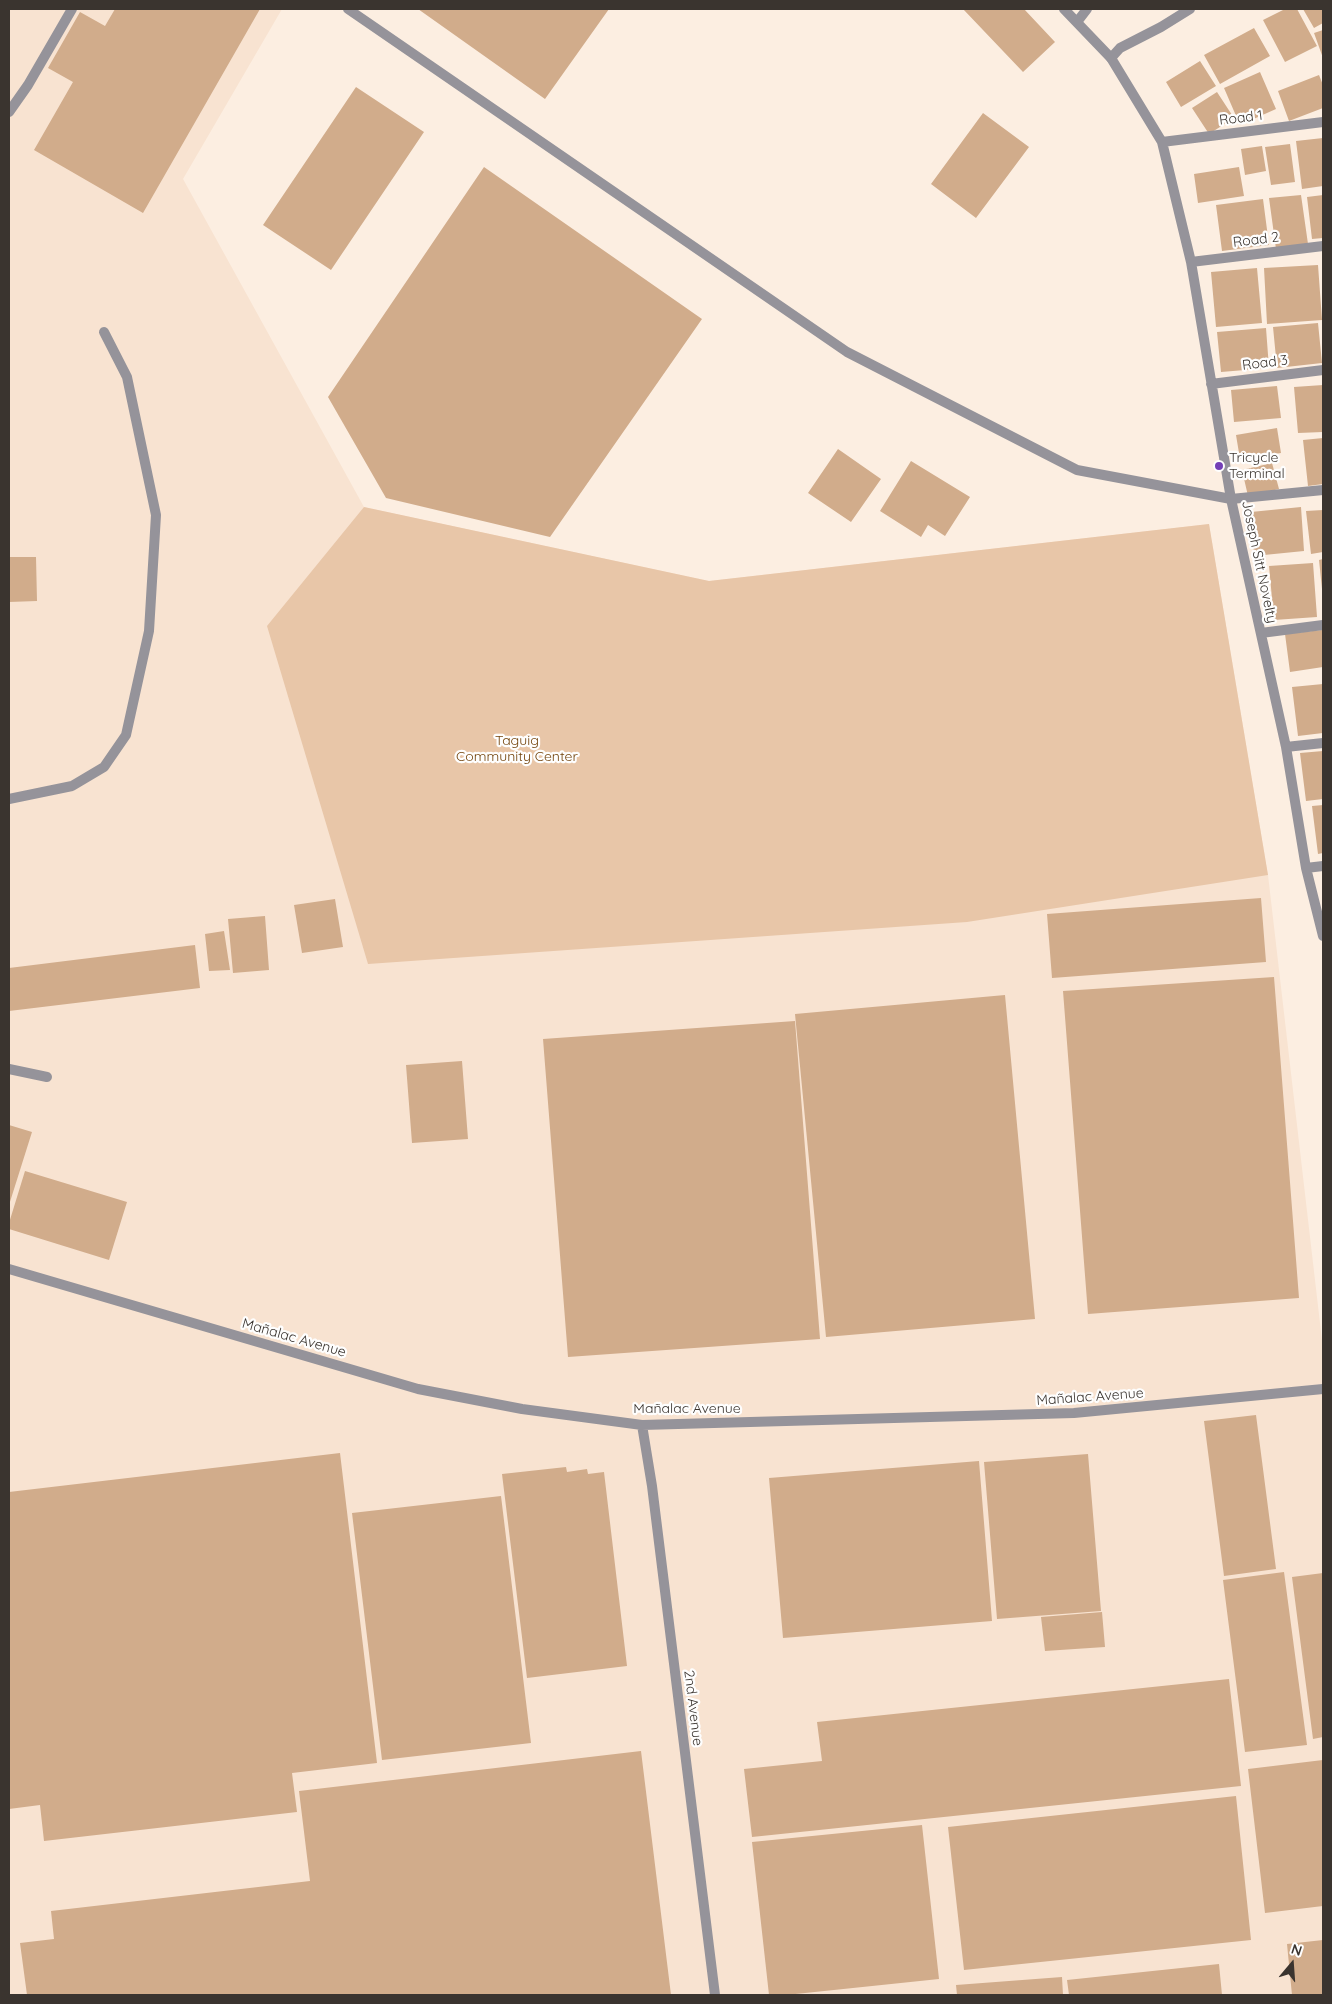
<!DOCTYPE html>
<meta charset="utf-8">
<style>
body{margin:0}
#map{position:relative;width:1332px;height:2004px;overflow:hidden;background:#fceee1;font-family:Quicksand,sans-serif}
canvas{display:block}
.frame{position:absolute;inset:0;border:10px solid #3a342f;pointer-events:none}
.north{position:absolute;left:1267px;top:1939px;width:50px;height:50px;-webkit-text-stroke:4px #fefefe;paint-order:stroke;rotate:18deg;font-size:14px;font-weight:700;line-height:20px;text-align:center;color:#3a342f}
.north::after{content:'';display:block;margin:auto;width:18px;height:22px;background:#3a342f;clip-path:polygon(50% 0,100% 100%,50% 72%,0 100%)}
</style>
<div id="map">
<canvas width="1332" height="2004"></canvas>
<div class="frame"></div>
<div class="north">N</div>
</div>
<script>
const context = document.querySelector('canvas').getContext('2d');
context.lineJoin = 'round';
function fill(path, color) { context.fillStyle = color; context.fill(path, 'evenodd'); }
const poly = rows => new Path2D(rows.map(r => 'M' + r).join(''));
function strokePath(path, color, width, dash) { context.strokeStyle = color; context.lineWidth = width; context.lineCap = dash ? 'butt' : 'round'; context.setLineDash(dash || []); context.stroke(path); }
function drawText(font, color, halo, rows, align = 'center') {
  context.font = font + ' Quicksand,sans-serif'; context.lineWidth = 4.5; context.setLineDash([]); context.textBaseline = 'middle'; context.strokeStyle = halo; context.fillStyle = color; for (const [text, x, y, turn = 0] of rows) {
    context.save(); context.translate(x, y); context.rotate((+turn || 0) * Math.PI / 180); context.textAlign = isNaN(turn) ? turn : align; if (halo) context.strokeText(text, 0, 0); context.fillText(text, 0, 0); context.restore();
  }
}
fill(poly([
 [9,9,282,9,183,179,364,507,709,581,1209,524,1268,875,1323,1349,1323,1995,9,1995]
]), '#f8e3d1');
fill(poly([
 [364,507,709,581,1209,524,1268,875,967,922,368,964,267,626]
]), '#e8c6a8');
fill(poly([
 [115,9,260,9,143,213,34,150,73,82,48,68,80,12,105,26],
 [418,9,609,9,545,99],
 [963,9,1024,9,1055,42,1023,72],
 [1285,9,1297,9,1317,46,1285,62,1263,20],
 [1303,9,1323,9,1323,23,1314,28],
 [1254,28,1270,56,1220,84,1204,55],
 [1323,30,1323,58,1314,33],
 [1200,61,1216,86,1181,107,1166,82],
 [1260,72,1276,109,1240,125,1224,88],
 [1319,75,1323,85,1323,108,1289,121,1278,91],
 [356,87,424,132,331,270,263,225],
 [1217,92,1234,118,1209,134,1192,108],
 [983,113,1029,147,976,218,931,184],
 [1323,138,1323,186,1302,189,1296,141],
 [1290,144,1295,182,1271,185,1265,147],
 [1262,146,1266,171,1245,175,1241,149],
 [484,167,702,319,550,537,386,498,328,397],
 [1239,167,1244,196,1198,203,1194,174],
 [1301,195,1308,244,1276,249,1269,198],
 [1323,195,1323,238,1312,239,1307,197],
 [1263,199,1269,245,1222,251,1216,205],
 [1318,265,1322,320,1267,324,1264,268],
 [1257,268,1262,323,1216,327,1211,272],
 [1318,323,1322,363,1277,368,1273,327],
 [1266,328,1269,368,1221,372,1217,332],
 [1323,385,1323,432,1298,433,1294,387],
 [1277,386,1281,418,1234,422,1231,390],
 [1277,428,1281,453,1240,459,1236,435],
 [1323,438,1323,484,1308,486,1303,440],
 [838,449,881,479,851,522,808,493],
 [911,461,970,497,945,536,928,525,921,537,880,511],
 [1272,463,1279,489,1248,496,1242,470],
 [1301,507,1304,551,1254,556,1251,512],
 [1323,510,1323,552,1311,554,1306,511],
 [9,557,36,557,37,601,9,602],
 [1323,559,1323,589,1322,589,1319,560],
 [1313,563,1317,617,1274,620,1269,566],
 [1322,630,1323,667,1290,672,1285,634],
 [1323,684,1323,733,1298,736,1292,687],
 [1323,751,1323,799,1306,801,1300,753],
 [1323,805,1323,853,1318,854,1312,806],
 [1261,898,1266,962,1052,978,1047,914],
 [335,899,343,947,302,953,294,905],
 [265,916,269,970,233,973,228,919],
 [224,931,230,970,209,971,205,934],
 [195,945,200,988,9,1011,9,968],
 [1274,977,1299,1298,1088,1314,1063,991],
 [1005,995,1035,1319,826,1337,795,1014],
 [795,1021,820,1339,568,1357,543,1039],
 [462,1061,468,1139,412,1143,406,1065],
 [9,1125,32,1132,9,1205],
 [25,1171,127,1202,109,1260,9,1229,9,1223],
 [1256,1415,1276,1569,1224,1576,1204,1421],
 [340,1453,377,1763,292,1773,297,1812,44,1841,40,1805,9,1809,9,1492],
 [1088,1454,1101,1611,997,1619,984,1462],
 [979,1461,992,1621,783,1638,769,1478],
 [566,1467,567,1472,587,1469,588,1474,604,1472,627,1666,527,1678,502,1474],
 [501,1496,531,1743,382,1760,352,1513],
 [1284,1572,1307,1745,1245,1752,1223,1580],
 [1323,1573,1323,1737,1313,1739,1292,1577],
 [1102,1612,1105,1647,1045,1651,1041,1617],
 [1229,1679,1241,1786,752,1837,744,1769,822,1761,817,1722],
 [641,1751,671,1995,27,1995,20,1943,54,1939,51,1911,310,1881,299,1791],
 [1323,1760,1323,1906,1265,1913,1248,1769],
 [1236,1796,1251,1940,964,1970,948,1827],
 [922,1825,939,1979,786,1995,769,1995,752,1842],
 [1323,1940,1323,1995,1292,1995,1287,1944],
 [1219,1964,1222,1995,1069,1995,1067,1980],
 [1062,1977,1063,1995,957,1995,956,1985]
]), '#d1ac8b');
strokePath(poly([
 [348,9,847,352,1077,470,1231,499],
 [1064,9,1111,58],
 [1077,22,1087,9],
 [9,112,28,85,72,9],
 [9,799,72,786,104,767,126,735,149,631,156,515,127,377,104,332],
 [9,1069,47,1077]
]), '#95939a', 10);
strokePath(poly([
 [1190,9,1161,27,1120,48,1111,58,1162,142,1191,262,1231,499,1286,747,1306,868,1323,936],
 [1162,142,1323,122],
 [1191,262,1323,246],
 [1211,384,1323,370],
 [1231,499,1323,490],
 [1261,633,1323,625],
 [1286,747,1323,743],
 [1306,868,1323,866],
 [9,1269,418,1389,522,1409,642,1425,1074,1413,1323,1389],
 [642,1425,652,1486,715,1995]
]), '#95939a', 10);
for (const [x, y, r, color] of [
 [1219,466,5,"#743fb6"]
]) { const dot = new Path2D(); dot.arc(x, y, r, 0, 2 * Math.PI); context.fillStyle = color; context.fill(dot); strokePath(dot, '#fefefe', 2); }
drawText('14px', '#3a342f', '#fefefe', [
 ["Road 1",1241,118,-7],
 ["Road 2",1256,240,-7],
 ["Road 3",1265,363,-7],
 ["Joseph Sitt Novelty",1259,562,78],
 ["Mañalac Avenue",294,1338,16],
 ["Mañalac Avenue",1090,1397,-4],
 ["Mañalac Avenue",687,1409],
 ["2nd Avenue",693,1708,83]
]);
drawText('14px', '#3a342f', '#fefefe', [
 ["Tricycle",1229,458],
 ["Terminal",1229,474]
], 'left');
drawText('14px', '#73440c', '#fefefe', [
 ["Taguig",517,741],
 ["Community Center",517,757]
]);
</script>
